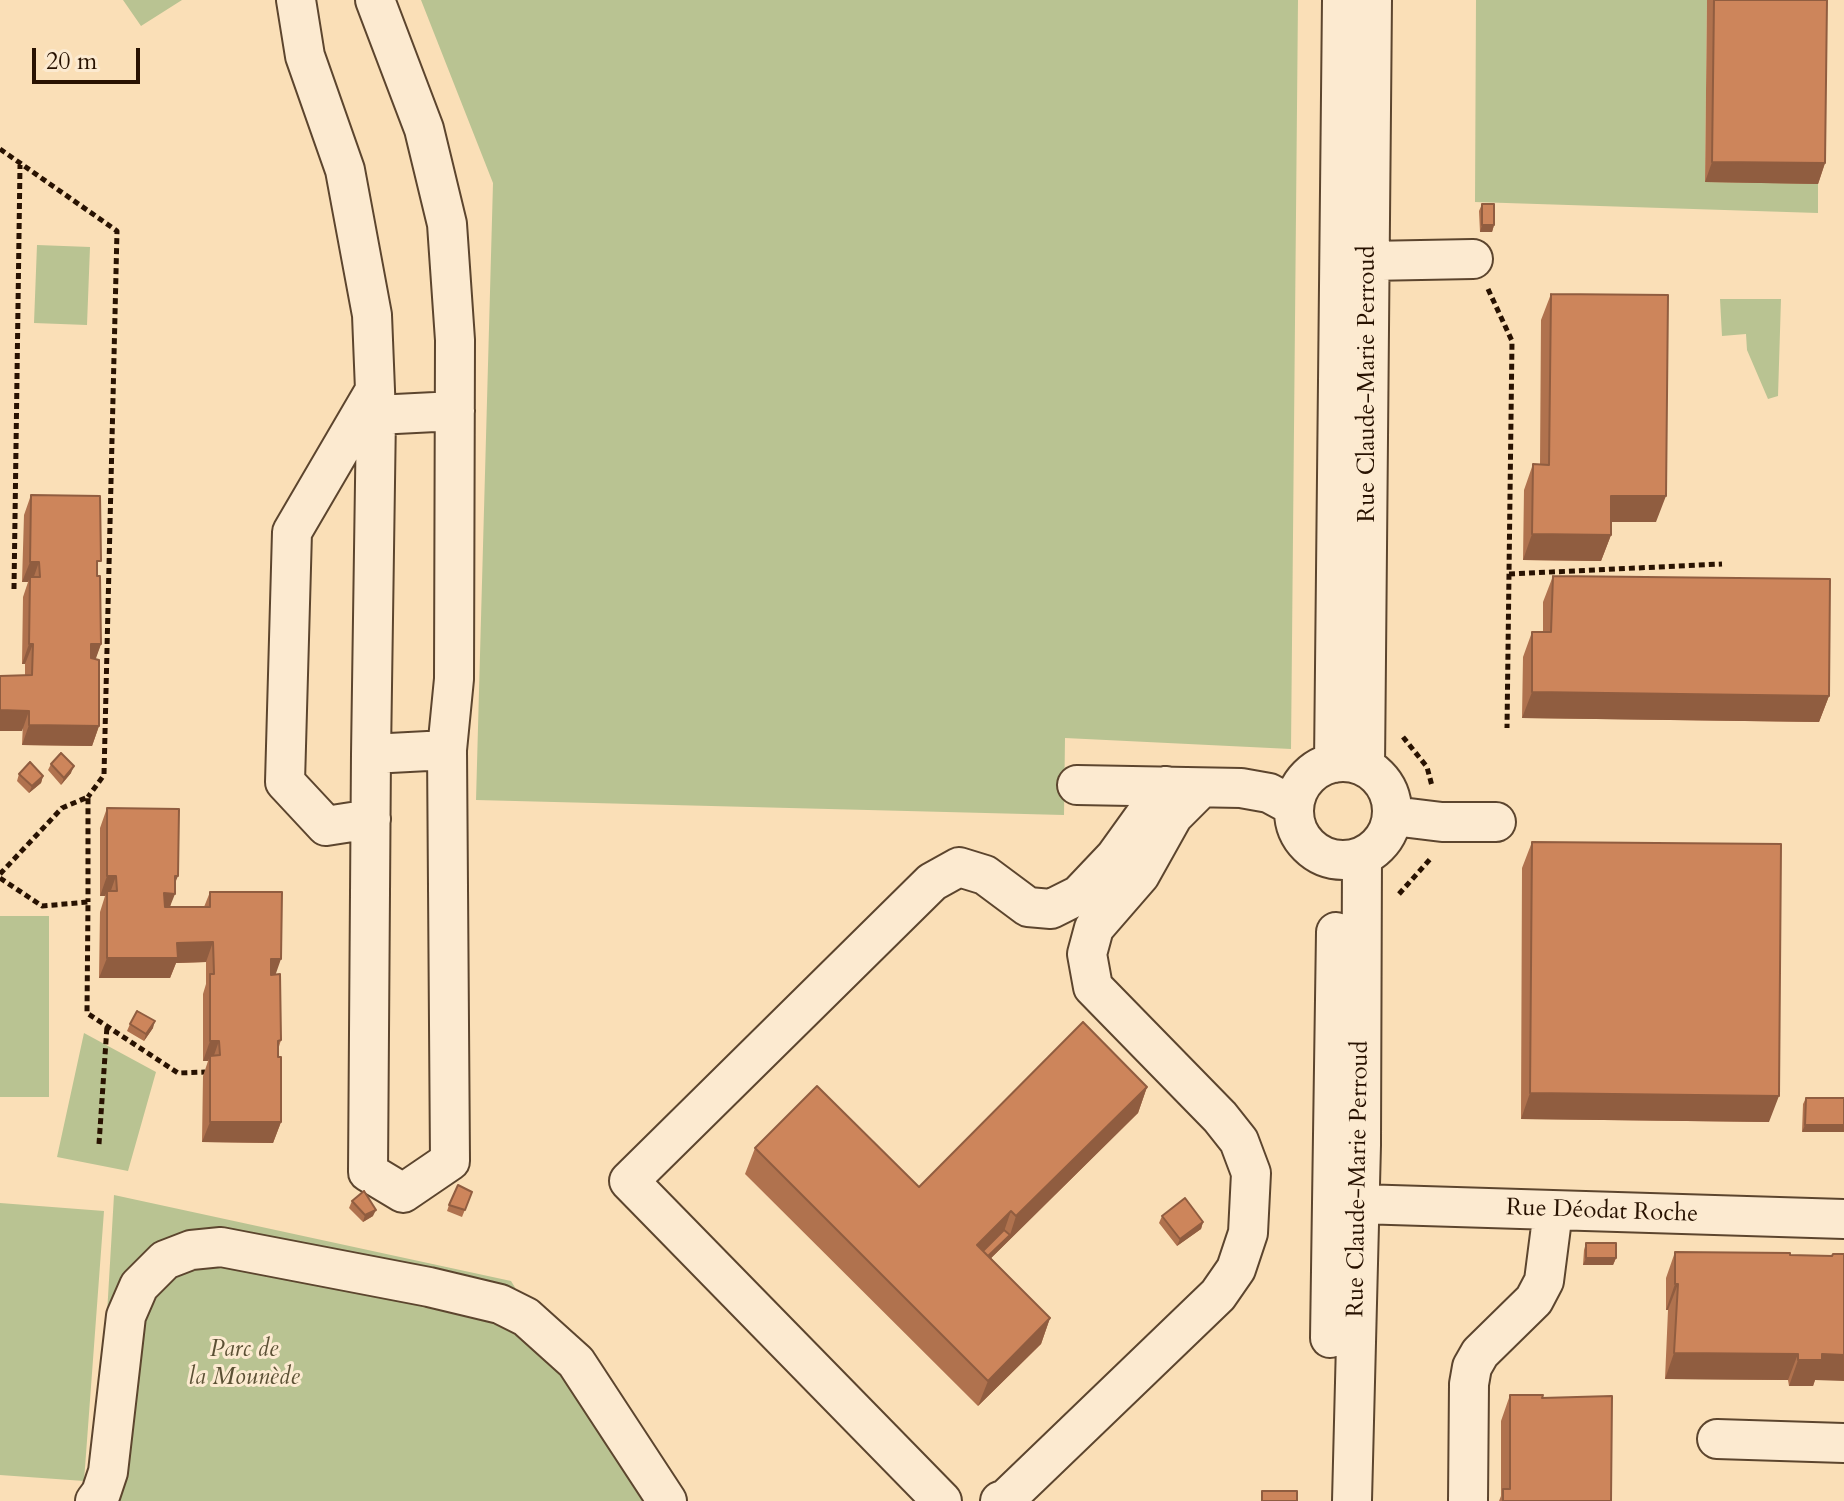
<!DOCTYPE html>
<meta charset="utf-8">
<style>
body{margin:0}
#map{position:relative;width:1844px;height:1501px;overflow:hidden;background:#fadfb7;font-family:Cardo,serif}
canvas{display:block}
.scale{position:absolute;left:32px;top:48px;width:108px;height:36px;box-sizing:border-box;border:4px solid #281201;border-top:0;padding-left:10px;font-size:24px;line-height:28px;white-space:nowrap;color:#281201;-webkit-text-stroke:6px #fcead0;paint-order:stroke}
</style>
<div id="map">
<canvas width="1844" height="1501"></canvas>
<div class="scale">20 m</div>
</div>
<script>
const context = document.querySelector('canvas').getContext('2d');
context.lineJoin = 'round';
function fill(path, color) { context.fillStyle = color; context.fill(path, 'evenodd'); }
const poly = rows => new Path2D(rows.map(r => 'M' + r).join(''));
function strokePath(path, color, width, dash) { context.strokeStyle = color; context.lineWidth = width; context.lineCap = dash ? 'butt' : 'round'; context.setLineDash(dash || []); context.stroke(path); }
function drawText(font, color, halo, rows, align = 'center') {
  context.font = font + ' Cardo,serif'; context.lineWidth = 6; context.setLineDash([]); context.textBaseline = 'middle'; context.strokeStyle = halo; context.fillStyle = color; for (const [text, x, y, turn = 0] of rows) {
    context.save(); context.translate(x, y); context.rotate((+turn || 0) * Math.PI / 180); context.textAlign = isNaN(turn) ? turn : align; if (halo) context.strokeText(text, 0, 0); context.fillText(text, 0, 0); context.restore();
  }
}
fill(poly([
 [123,0,182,0,141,26],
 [421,0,1298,0,1291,749,1065,738,1064,815,476,800,493,183],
 [1476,0,1707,0,1705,182,1818,183,1818,213,1475,202],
 [37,245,90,247,87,325,34,323],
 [1720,299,1781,299,1778,396,1768,399,1747,350,1746,334,1722,336],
 [0,916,49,916,49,1097,0,1097],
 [84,1033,156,1072,128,1171,57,1157],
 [114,1195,511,1281,647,1501,96,1501],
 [0,1203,104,1211,84,1481,0,1475]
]), '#b9c392');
const minor = poly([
 [296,0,305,56,345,170,372,315,376,415,371,754,447,750,454,679,455,340,447,224,424,129,375,0],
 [1369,261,1473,259],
 [376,415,455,411],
 [371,754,368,1172,403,1193,450,1161,447,750],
 '1294 811a49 49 0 1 1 98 0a49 49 0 1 1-98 0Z',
 [1334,763,1342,0],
 [1365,767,1372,0],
 [1077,785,1241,788,1269,793,1293,806],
 [1393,816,1442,822,1496,822],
 [371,819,326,826,285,782,292,532,375,390],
 [1359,1204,1844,1219],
 [1330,1338,1336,932],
 [1717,1439,1844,1443],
 [95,1501,101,1493,108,1472,126,1316,139,1286,165,1260,191,1250,221,1247,429,1287,500,1304,526,1317,576,1362,667,1501],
 [942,1501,629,1181,932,882,959,867,985,875,1028,907,1051,909,1079,895,1115,857,1166,786],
 [1000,1501,1006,1499,1218,1295,1236,1269,1248,1233,1251,1173,1239,1141,1220,1117,1093,987,1087,954,1094,928,1140,875,1173,816,1201,788],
 [1352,1501,1361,1145,1362,857],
 [1468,1501,1469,1384,1472,1367,1480,1353,1534,1300,1544,1281,1553,1211]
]);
strokePath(minor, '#5c452e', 42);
strokePath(poly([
 [0,149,117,231,104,775,88,797],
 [1488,289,1512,341,1507,728],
 [1509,574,1722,564],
 [14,589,20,165],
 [1403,737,1427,767,1432,786],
 [0,874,62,808,88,797,88,902],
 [0,878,42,906,88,902,87,1013,178,1073,205,1072],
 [1399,894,1432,857],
 [99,1144,107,1026]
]), '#281201', 5, [6, 4]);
strokePath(minor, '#fcead0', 38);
fill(poly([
 [1707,0,1827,0,1825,163,1818,184,1705,182],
 [1482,204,1494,225,1492,232,1480,232,1479,211],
 [1551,294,1656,522,1611,522,1611,535,1601,561,1523,560,1524,490,1533,464,1540,465,1541,320],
 [31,495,97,570,101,644,95,659,99,726,92,746,22,745,25,675,25,664,22,664,23,597,28,582,22,582,24,515],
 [1553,576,1829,696,1819,722,1522,718,1523,657,1532,632,1543,632,1543,602],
 [51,764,71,773,61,785,48,770],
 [19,774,43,776,41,783,29,793,17,781],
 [107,808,175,884,170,907,204,907,210,892,276,975,281,1040,278,1050,281,1122,273,1143,202,1142,203,1076,208,1061,203,1061,203,994,206,984,206,962,176,963,170,978,99,978,100,912,105,896,100,896,100,828],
 [1532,842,1769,1122,1521,1119,1522,868],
 [130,1024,153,1028,144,1041,127,1031],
 [1147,1087,1138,1113,991,1258,1050,1318,1041,1344,978,1406,745,1174,755,1148,919,1187],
 [1806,1098,1844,1098,1802,1132,1803,1104],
 [472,1192,462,1217,447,1211,449,1205],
 [352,1201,373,1216,363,1222,349,1208],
 [1162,1216,1203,1222,1201,1229,1177,1246,1159,1223],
 [1586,1243,1616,1258,1613,1265,1583,1265,1584,1250],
 [1675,1252,1790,1255,1815,1380,1813,1386,1789,1386,1788,1380,1665,1379,1668,1310,1666,1310,1666,1278],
 [1510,1395,1542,1398,1611,1501,1499,1501,1501,1496,1501,1421]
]), '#b0724e');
fill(poly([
 [1712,162,1825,163,1818,184,1705,182],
 [1482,225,1494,225,1492,232,1480,232],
 [1611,496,1666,496,1656,522,1602,522],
 [1532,534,1611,535,1601,561,1523,560],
 [30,562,39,562,32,582,30,577,28,582,22,582],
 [29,644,33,644,25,664,22,664],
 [91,644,101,644,94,664,83,664],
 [1532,692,1829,696,1819,722,1522,718],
 [0,710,29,711,22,731,0,731],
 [29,725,99,726,92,746,22,745],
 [74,766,71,773,61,785,64,778],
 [43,776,41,783,29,793,32,786],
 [107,876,116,876,109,896,107,891,105,896,100,896],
 [175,876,178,876,171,893,175,894,167,914,157,913,164,893],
 [213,942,206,962,176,963,170,978,99,978,107,958,177,943],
 [271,959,281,959,274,979,264,979],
 [155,1021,153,1028,144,1041,146,1034],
 [210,1041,219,1041,212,1061,210,1056,208,1061,203,1061],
 [1147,1087,1138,1113,973,1276,975,1269,1010,1235,1016,1216],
 [1530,1093,1779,1096,1769,1122,1521,1119],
 [210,1122,281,1122,273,1143,202,1142],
 [1805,1125,1844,1125,1844,1132,1802,1132],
 [376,1210,373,1216,363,1222,365,1215],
 [1011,1211,1002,1237,972,1266,977,1245],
 [1203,1222,1201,1229,1177,1246,1180,1239],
 [1586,1258,1616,1258,1613,1265,1583,1265],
 [1675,1284,1678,1284,1668,1310,1666,1310],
 [1050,1318,1041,1344,978,1406,988,1381],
 [1674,1353,1798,1354,1788,1380,1665,1379],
 [1822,1354,1844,1355,1844,1381,1815,1380,1813,1386,1789,1386,1798,1360]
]), '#905d40');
const building = poly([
 [1714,0,1827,0,1825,163,1712,162,1714,0],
 [1482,204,1494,204,1494,225,1482,225,1482,204],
 [1551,294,1668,295,1666,496,1611,496,1611,535,1532,534,1533,464,1549,465,1551,294],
 [31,495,100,496,101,561,97,561,97,576,100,576,101,644,91,644,91,658,99,660,99,726,29,725,29,711,0,710,0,676,32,675,33,644,29,644,30,577,40,577,39,562,30,562,31,495],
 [1553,576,1830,579,1829,696,1532,692,1532,632,1551,632,1553,576],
 [61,753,74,766,64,778,51,764,61,753],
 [30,762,43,776,32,786,19,774,30,762],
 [107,808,179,809,178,876,175,876,175,894,164,893,165,907,210,907,210,892,282,892,281,959,271,959,271,975,280,974,281,1040,278,1041,278,1057,281,1057,281,1122,210,1122,210,1056,220,1055,219,1041,210,1041,210,974,214,974,213,942,177,943,178,958,107,958,107,891,117,891,116,876,107,876,107,808],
 [1532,842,1781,844,1779,1096,1530,1093,1532,842],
 [137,1011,155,1021,146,1034,130,1024,137,1011],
 [1083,1022,1147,1087,1016,1216,1011,1211,977,1245,1050,1318,988,1381,755,1148,817,1086,919,1187,1083,1022],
 [1806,1098,1844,1098,1844,1125,1805,1125,1806,1098],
 [458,1185,472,1192,465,1210,449,1205,458,1185],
 [364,1191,376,1210,365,1215,352,1201,364,1191],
 [1185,1198,1203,1222,1180,1239,1162,1216,1185,1198],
 [1004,1230,1010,1235,988,1256,983,1251,1004,1230],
 [1586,1243,1616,1243,1616,1258,1586,1258,1586,1243],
 [1675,1252,1790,1253,1790,1255,1832,1256,1833,1254,1844,1254,1844,1355,1822,1354,1822,1360,1798,1360,1798,1354,1674,1353,1678,1284,1675,1284,1675,1252],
 [1510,1395,1543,1395,1542,1398,1612,1396,1611,1501,1503,1501,1503,1489,1510,1489,1510,1395],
 [1262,1491,1297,1491,1297,1501,1262,1501,1262,1491]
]);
fill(building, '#cd855b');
strokePath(building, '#905d40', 2);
drawText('24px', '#281201', '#fcead0', [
 ["Rue Claude-Marie Perroud",1368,384,-90],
 ["Rue Claude-Marie Perroud",1359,1179,-89],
 ["Rue Déodat Roche",1602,1212,2]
]);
drawText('italic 24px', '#5b5034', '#fcead0', [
 ["Parc de",244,1350],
 ["la Mounède",244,1378]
]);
</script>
